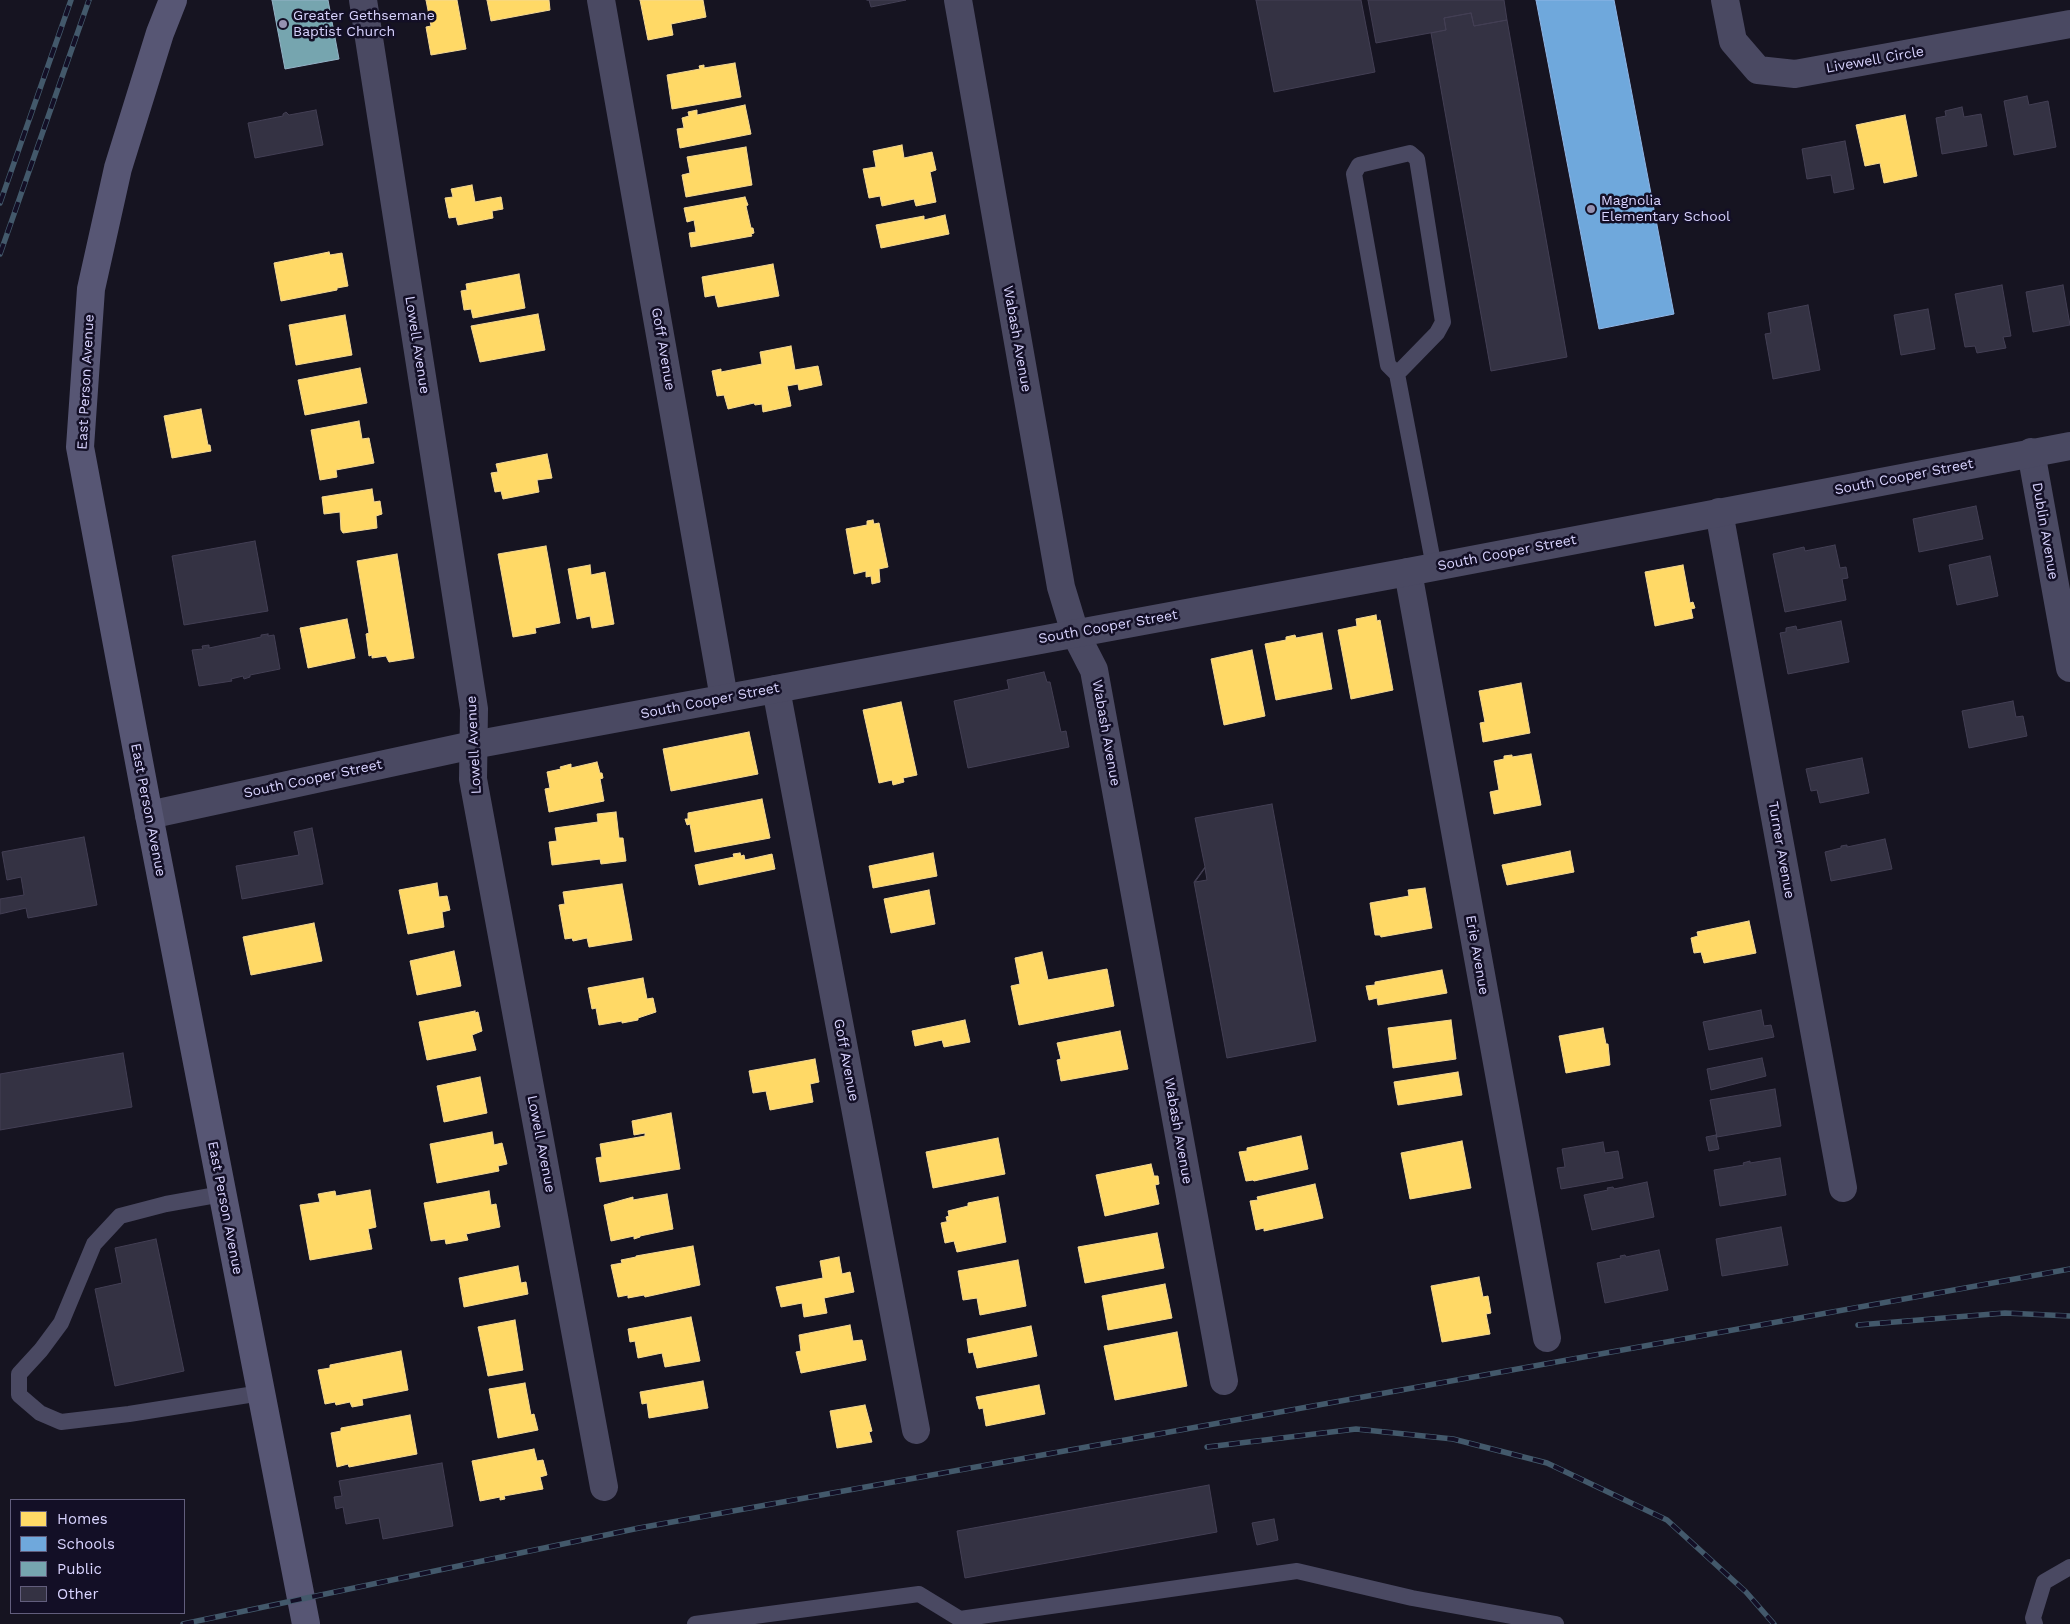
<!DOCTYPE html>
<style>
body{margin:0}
#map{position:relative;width:2070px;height:1624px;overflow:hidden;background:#161421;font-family:"Work Sans",sans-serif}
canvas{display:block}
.legend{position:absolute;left:10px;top:1499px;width:175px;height:115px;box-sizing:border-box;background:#130f26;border:1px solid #625e7d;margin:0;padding:6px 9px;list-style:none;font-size:15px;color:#d9d4ff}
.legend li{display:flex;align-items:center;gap:10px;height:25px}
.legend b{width:25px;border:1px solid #625e7d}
</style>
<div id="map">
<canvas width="2070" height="1624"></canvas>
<ul class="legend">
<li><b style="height:14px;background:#ffd966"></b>Homes</li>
<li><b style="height:14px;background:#6fa8dc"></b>Schools</li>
<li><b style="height:14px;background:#76a5af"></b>Public</li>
<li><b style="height:14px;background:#343243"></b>Other</li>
</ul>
</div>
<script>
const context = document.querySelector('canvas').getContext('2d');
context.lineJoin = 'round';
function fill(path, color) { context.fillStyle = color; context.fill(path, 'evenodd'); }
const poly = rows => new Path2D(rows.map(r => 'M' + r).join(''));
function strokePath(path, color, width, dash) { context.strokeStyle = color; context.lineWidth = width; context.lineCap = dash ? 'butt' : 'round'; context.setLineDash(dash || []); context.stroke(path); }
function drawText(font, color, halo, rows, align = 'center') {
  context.font = font + ' "Work Sans",sans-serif'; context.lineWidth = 5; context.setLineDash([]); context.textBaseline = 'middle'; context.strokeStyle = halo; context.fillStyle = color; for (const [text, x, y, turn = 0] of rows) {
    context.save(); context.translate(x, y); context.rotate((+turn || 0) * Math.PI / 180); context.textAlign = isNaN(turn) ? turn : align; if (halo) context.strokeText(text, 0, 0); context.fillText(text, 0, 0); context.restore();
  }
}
const homes = poly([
 [426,0,457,0,466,49,431,55,426,27,431,26,426,0],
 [487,0,549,0,550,10,491,21,487,0],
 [640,0,703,0,706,17,671,24,673,35,648,40,640,0],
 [735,63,741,97,672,109,667,75,700,69,699,66,704,65,704,68,735,63],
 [745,105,751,134,680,148,677,129,684,128,682,118,689,116,688,112,697,110,697,115,745,105],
 [1905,115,1917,176,1884,183,1880,163,1865,166,1856,125,1905,115],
 [902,145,904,158,932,152,936,170,930,172,936,202,916,206,914,199,882,206,880,196,869,198,863,169,876,167,873,151,902,145],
 [746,147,752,185,686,197,682,175,690,173,687,157,746,147],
 [472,185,475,202,501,197,503,209,492,211,493,218,458,225,456,217,449,218,445,198,453,197,451,189,472,185],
 [745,197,748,205,746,206,751,228,753,228,754,233,751,234,752,236,691,247,689,233,696,232,694,220,687,222,684,208,745,197],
 [945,215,949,234,881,248,876,225,924,216,924,220,945,215],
 [329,252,330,255,342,253,348,286,337,288,337,290,281,301,274,263,329,252],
 [773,264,779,296,718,307,715,295,705,297,702,277,773,264],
 [519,274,525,308,473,318,471,309,464,310,461,291,467,290,466,284,519,274],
 [538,314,545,350,480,362,471,326,538,314],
 [345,315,352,355,296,365,289,325,345,315],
 [791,346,795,370,818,366,822,385,799,390,798,384,787,386,791,406,763,412,762,404,755,405,754,403,728,409,724,395,717,396,712,371,721,369,721,372,762,364,760,352,791,346],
 [360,368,367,403,305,415,298,380,360,368],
 [201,409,208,445,210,445,211,451,172,458,164,416,201,409],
 [359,421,362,439,369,438,374,463,336,470,337,477,320,480,311,430,359,421],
 [547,454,552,478,537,480,539,492,503,499,501,491,495,492,491,473,498,472,496,464,547,454],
 [372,489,374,502,380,501,382,514,376,516,377,528,343,533,341,530,340,512,324,514,322,497,372,489],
 [873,520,874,524,879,523,888,567,879,569,880,582,872,584,871,576,866,577,866,571,854,574,846,529,867,525,867,521,873,520],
 [546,546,560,623,535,628,536,633,513,637,498,554,546,546],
 [397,554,414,658,389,662,386,656,372,658,372,655,369,656,366,634,369,633,357,561,397,554],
 [590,565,591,575,605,572,614,624,592,628,590,616,577,619,568,569,590,565],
 [1683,565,1690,603,1693,602,1695,608,1691,609,1693,618,1655,626,1645,572,1683,565],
 [1376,615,1377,621,1380,620,1393,690,1351,699,1338,630,1357,626,1356,619,1376,615],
 [347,619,355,658,308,668,300,628,347,619],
 [1322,633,1332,689,1276,700,1265,644,1286,640,1286,637,1295,635,1296,638,1322,633],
 [1252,650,1265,716,1224,725,1211,659,1252,650],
 [1521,683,1530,733,1483,742,1480,723,1485,722,1479,691,1521,683],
 [901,702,917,775,903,778,904,782,893,785,892,780,879,783,863,710,901,702],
 [749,732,758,774,671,791,663,749,749,732],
 [1531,754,1541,805,1494,814,1490,792,1499,790,1494,761,1504,759,1504,756,1512,755,1512,757,1531,754],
 [597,762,600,773,602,773,603,778,600,779,604,801,549,812,545,789,550,788,547,772,561,769,560,767,571,764,571,768,597,762],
 [762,799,770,838,695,852,690,824,687,825,685,819,688,819,688,813,762,799],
 [616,812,619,838,623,838,626,861,601,864,600,859,552,865,549,842,557,841,555,828,598,822,597,814,616,812],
 [1570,851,1574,872,1507,885,1502,865,1570,851],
 [740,853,741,856,744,855,745,860,772,854,775,869,699,885,695,865,734,857,733,854,740,853],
 [933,853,937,876,873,888,869,866,933,853],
 [437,883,439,897,447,896,450,910,442,912,444,927,408,934,399,890,437,883],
 [622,884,632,940,589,947,587,938,573,941,572,938,565,939,559,905,565,904,563,892,622,884],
 [1425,888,1432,928,1381,937,1380,935,1375,935,1370,903,1409,896,1408,890,1425,888],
 [929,890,935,924,891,933,884,899,929,890],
 [1749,921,1756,953,1704,963,1701,952,1694,953,1691,938,1698,936,1697,932,1749,921],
 [314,923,322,961,251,975,243,937,314,923],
 [454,951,461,986,417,995,410,961,454,951],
 [1042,952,1048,980,1107,969,1114,1006,1019,1025,1011,986,1020,984,1015,958,1042,952],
 [1442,970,1447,993,1378,1005,1377,998,1369,1000,1366,986,1375,985,1375,982,1442,970],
 [643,978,647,999,653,998,656,1012,638,1018,638,1020,622,1023,622,1021,599,1025,596,1008,592,1009,588,988,643,978],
 [475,1011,475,1013,478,1012,482,1031,472,1035,476,1050,427,1060,419,1022,475,1011],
 [965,1020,970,1042,944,1047,942,1040,915,1046,912,1031,965,1020],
 [1451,1020,1456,1059,1393,1068,1388,1028,1451,1020],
 [1603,1028,1606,1044,1608,1044,1610,1065,1566,1073,1559,1036,1603,1028],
 [1120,1031,1128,1069,1061,1081,1057,1060,1061,1059,1057,1043,1120,1031],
 [815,1059,819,1082,810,1084,813,1102,770,1110,766,1091,753,1093,749,1071,815,1059],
 [1458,1072,1462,1095,1398,1105,1394,1082,1458,1072],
 [480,1077,487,1113,444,1122,437,1086,480,1077],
 [671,1113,680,1169,600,1182,596,1158,602,1157,600,1144,645,1136,645,1133,634,1135,632,1121,671,1113],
 [492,1132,494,1145,502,1143,507,1164,498,1166,499,1171,437,1183,430,1144,492,1132],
 [1301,1136,1308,1169,1254,1181,1253,1180,1246,1181,1239,1152,1247,1151,1247,1148,1301,1136],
 [998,1138,1005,1174,933,1188,926,1152,998,1138],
 [1462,1141,1471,1188,1410,1199,1401,1153,1462,1141],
 [1151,1164,1154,1176,1158,1176,1159,1184,1155,1185,1159,1204,1105,1216,1096,1175,1151,1164],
 [1315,1184,1323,1218,1264,1231,1264,1228,1256,1230,1250,1201,1258,1200,1257,1197,1315,1184],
 [370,1190,376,1227,368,1229,372,1249,310,1260,300,1205,320,1202,318,1194,335,1191,336,1196,370,1190],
 [489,1191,491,1205,496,1204,500,1227,466,1234,468,1240,446,1244,445,1239,431,1241,424,1203,489,1191],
 [667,1194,673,1229,640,1236,640,1237,634,1239,634,1236,611,1241,604,1205,633,1197,633,1200,667,1194],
 [998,1197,1006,1242,957,1252,954,1241,945,1243,941,1223,950,1221,947,1221,946,1217,949,1216,948,1211,968,1206,968,1203,998,1197],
 [1157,1233,1164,1268,1085,1283,1078,1247,1157,1233],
 [693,1246,700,1285,645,1297,644,1295,628,1298,628,1295,618,1297,611,1265,622,1263,621,1260,636,1257,636,1256,693,1246],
 [839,1257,842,1274,850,1272,854,1292,824,1298,827,1313,804,1317,802,1303,781,1307,776,1287,823,1278,820,1261,839,1257],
 [1018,1260,1026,1306,980,1315,977,1298,963,1300,958,1271,1018,1260],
 [518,1266,521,1283,526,1282,528,1294,464,1307,459,1278,518,1266],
 [1479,1277,1483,1297,1488,1296,1491,1313,1486,1314,1490,1334,1442,1342,1431,1286,1479,1277],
 [1165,1284,1172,1318,1108,1330,1102,1296,1165,1284],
 [691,1317,700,1361,665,1367,662,1353,638,1358,635,1341,630,1342,628,1329,691,1317],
 [515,1320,523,1370,488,1376,478,1327,515,1320],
 [850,1325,853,1341,862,1340,866,1360,801,1373,796,1352,801,1351,799,1335,850,1325],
 [1031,1326,1037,1356,977,1368,973,1352,969,1353,967,1339,1031,1326],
 [1177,1332,1187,1386,1115,1400,1104,1346,1177,1332],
 [401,1351,408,1390,362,1399,363,1405,352,1407,350,1402,336,1405,335,1402,325,1404,318,1370,330,1368,330,1365,401,1351],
 [703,1381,708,1408,649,1418,647,1403,642,1404,640,1392,703,1381],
 [525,1383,531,1415,534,1414,538,1430,498,1438,489,1389,525,1383],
 [1039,1385,1045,1414,986,1426,983,1408,979,1409,976,1397,1039,1385],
 [865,1405,872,1431,869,1432,872,1442,837,1448,830,1411,865,1405],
 [410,1415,417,1454,349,1467,348,1464,337,1467,331,1433,341,1431,341,1428,410,1415],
 [534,1449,537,1461,543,1460,547,1475,540,1477,543,1489,504,1496,505,1499,500,1500,500,1497,480,1501,472,1461,534,1449]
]);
fill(homes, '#ffd966');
strokePath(homes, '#f4d894', 1);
const schools = poly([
 [1536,0,1614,0,1674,314,1599,329,1536,0]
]);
fill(schools, '#6fa8dc');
strokePath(schools, '#8fb5e6', 1);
const public = poly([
 [272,0,328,0,339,59,285,69,272,0]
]);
fill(public, '#76a5af');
strokePath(public, '#94b3c7', 1);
const building = poly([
 [867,0,906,0,871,7,869,0,867,0],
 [1256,0,1361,0,1375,72,1274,92,1256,0],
 [1368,0,1504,0,1507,20,1474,26,1471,13,1444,18,1446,30,1376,43,1368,0],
 [1471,13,1474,26,1507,20,1567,357,1491,371,1431,33,1446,30,1444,18,1471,13],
 [2027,96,2029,105,2048,101,2056,147,2014,155,2004,101,2027,96],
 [1962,107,1964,117,1981,114,1987,146,1942,154,1936,118,1946,116,1945,111,1962,107],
 [316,110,323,145,255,158,248,123,283,116,283,114,286,112,289,115,316,110],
 [1845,141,1854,189,1834,193,1831,175,1807,179,1802,149,1845,141],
 [2002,285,2011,336,2003,337,2006,348,1977,353,1975,346,1965,347,1955,294,2002,285],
 [2063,285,2070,325,2033,332,2026,292,2063,285],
 [1808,305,1820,370,1773,379,1765,334,1771,333,1768,313,1808,305],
 [1928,309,1935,349,1901,355,1894,315,1928,309],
 [1976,506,1983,539,1919,552,1913,519,1976,506],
 [255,541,268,611,184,625,172,556,255,541],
 [1835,545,1840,568,1846,567,1848,578,1842,579,1846,600,1785,612,1773,554,1804,547,1805,551,1835,545],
 [1990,556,1998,596,1957,605,1949,565,1990,556],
 [1841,621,1849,662,1788,674,1780,633,1786,632,1786,628,1796,626,1797,630,1841,621],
 [268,634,268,636,274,635,280,669,250,675,250,677,244,679,243,676,231,679,232,681,199,686,192,650,203,649,202,646,209,645,209,648,261,637,261,635,268,634],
 [1044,672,1047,682,1050,682,1061,732,1066,731,1069,747,968,768,954,701,1009,689,1007,680,1044,672],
 [2013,701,2016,717,2023,716,2027,736,1969,748,1962,711,2013,701],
 [1862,758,1869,793,1820,803,1817,790,1811,791,1806,769,1862,758],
 [1272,804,1316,1041,1227,1058,1194,882,1205,867,1195,818,1272,804],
 [1205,868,1207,880,1195,882,1205,868],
 [312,828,323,884,242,899,236,866,299,855,294,832,312,828],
 [84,837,97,905,28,918,26,908,0,914,0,899,24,895,21,877,7,880,2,852,84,837],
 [1885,839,1892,869,1831,881,1825,852,1841,848,1841,846,1847,845,1847,847,1885,839],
 [1761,1010,1764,1026,1771,1025,1774,1037,1709,1050,1703,1022,1761,1010],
 [123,1053,132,1107,0,1130,0,1074,123,1053],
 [1762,1058,1766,1076,1711,1090,1707,1069,1762,1058],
 [1775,1089,1781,1126,1717,1137,1710,1100,1775,1089],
 [1716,1135,1719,1149,1709,1151,1706,1137,1716,1135],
 [1603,1142,1605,1153,1618,1151,1623,1178,1561,1189,1557,1168,1565,1167,1562,1149,1603,1142],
 [1780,1158,1786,1195,1720,1206,1714,1170,1744,1165,1743,1163,1750,1161,1750,1163,1780,1158],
 [1647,1182,1654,1217,1592,1230,1584,1195,1608,1190,1607,1188,1613,1187,1614,1189,1647,1182],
 [1781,1227,1788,1265,1722,1276,1716,1239,1781,1227],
 [156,1239,184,1371,115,1386,95,1289,122,1283,115,1248,156,1239],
 [1659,1250,1668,1290,1605,1303,1597,1263,1621,1258,1620,1256,1625,1255,1626,1257,1659,1250],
 [442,1463,453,1526,383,1539,379,1518,346,1524,343,1507,336,1509,334,1497,342,1496,339,1481,442,1463],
 [1209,1485,1217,1532,965,1578,957,1531,1209,1485],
 [1274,1519,1278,1540,1257,1545,1252,1523,1274,1519]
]);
fill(building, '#343243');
strokePath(building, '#433f54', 1);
strokePath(poly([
 [1397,374,1437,333,1443,322,1417,159,1410,153,1359,165,1354,174,1388,365,1397,374,1434,567],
 [222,1194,166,1204,120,1216,94,1244,61,1323,41,1350,19,1374,19,1395,40,1413,61,1422,129,1414,261,1393],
 [695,1624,919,1594,960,1619,1297,1571,1412,1598,1556,1624],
 [2035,1624,2033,1618,2044,1582,2070,1567]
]), '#4a4962', 16);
strokePath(poly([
 [363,0,474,709,473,779,604,1487],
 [601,0,724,698],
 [958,0,1061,587,1075,633,1094,670,1224,1381],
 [1725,0,1733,41,1758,70,1795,74,2070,24],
 [2031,452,2070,668],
 [1719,512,1843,1188],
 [1408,572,1547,1338],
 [776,689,916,1430]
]), '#4a4962', 28);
strokePath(poly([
 [149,815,473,745,1408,572,2070,446]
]), '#4a4962', 28);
strokePath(poly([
 [173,0,160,33,118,168,91,289,80,447,149,815,306,1624]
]), '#575674', 28);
const rail = poly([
 [0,203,71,0],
 [0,254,89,0],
 [1858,1325,2005,1313,2070,1316],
 [1207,1447,1356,1429,1453,1439,1547,1463,1667,1520,1746,1592,1774,1624],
 [183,1624,639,1528,2070,1269]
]);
strokePath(rail, '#43596b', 5.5);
strokePath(rail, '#130f26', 4, [11]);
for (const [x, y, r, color] of [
 [283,24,5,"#9591b1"],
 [1591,209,5,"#9591b1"]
]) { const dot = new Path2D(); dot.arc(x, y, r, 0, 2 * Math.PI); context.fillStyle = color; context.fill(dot); strokePath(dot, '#130f26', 2); }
drawText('14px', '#d9d4ff', '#130f26', [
 ["Greater Gethsemane",293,16],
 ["Baptist Church",293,32],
 ["Magnolia",1601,201],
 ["Elementary School",1601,217]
], 'left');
drawText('14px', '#d9d4ff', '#130f26', [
 ["Livewell Circle",1875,60,-10],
 ["Wabash Avenue",1017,339,80],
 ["Lowell Avenue",417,345,81],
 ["Goff Avenue",663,349,80],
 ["East Person Avenue",86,382,-87],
 ["South Cooper Street",1904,477,-11],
 ["Dublin Avenue",2045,531,80],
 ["South Cooper Street",1507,553,-11],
 ["South Cooper Street",1108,627,-10],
 ["South Cooper Street",710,701,-11],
 ["Wabash Avenue",1106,733,80],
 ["Lowell Avenue",474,745,-93],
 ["South Cooper Street",313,779,-12],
 ["East Person Avenue",148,810,79],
 ["Turner Avenue",1781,850,80],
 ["Erie Avenue",1477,955,80],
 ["Goff Avenue",846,1060,79],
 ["Wabash Avenue",1178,1131,80],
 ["Lowell Avenue",541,1144,79],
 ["East Person Avenue",225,1208,79]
]);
</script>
